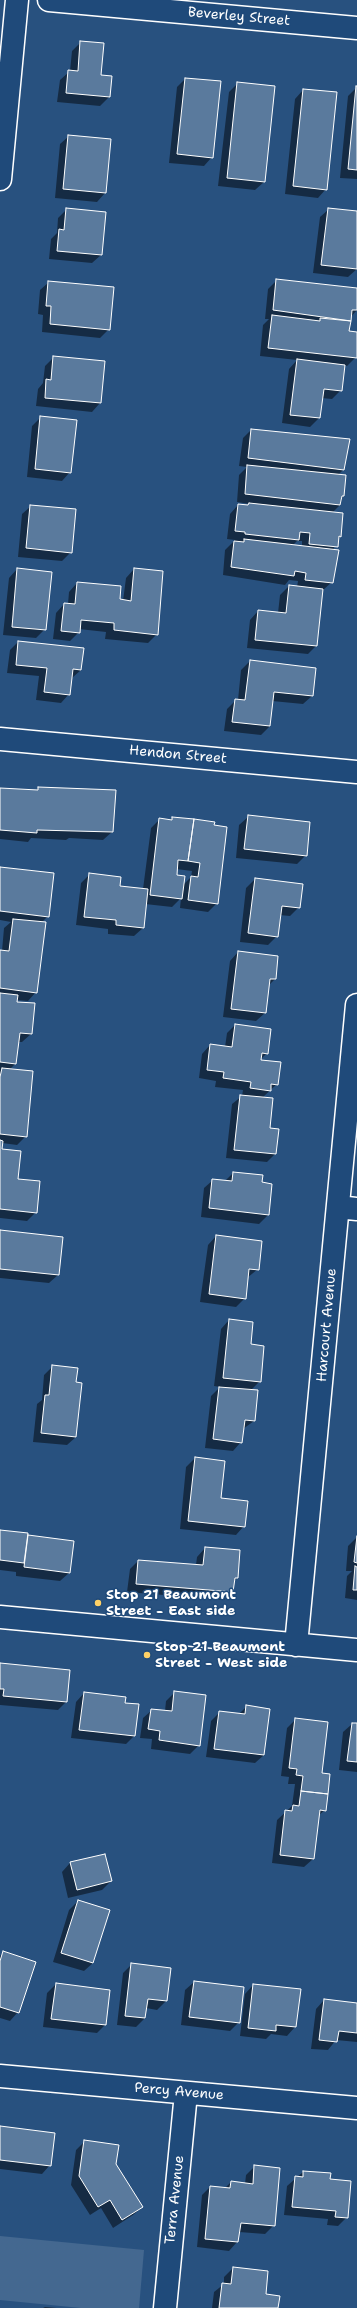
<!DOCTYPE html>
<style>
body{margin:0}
canvas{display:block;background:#28517f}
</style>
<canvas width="357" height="2308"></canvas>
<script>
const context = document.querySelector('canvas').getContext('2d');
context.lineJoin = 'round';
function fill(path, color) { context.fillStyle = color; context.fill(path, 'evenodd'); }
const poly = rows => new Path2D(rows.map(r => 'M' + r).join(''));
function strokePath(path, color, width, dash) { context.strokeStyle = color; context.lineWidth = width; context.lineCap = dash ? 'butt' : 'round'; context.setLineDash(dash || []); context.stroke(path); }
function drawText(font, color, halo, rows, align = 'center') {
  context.font = font + ' "Shantell Sans",sans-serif'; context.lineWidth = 3; context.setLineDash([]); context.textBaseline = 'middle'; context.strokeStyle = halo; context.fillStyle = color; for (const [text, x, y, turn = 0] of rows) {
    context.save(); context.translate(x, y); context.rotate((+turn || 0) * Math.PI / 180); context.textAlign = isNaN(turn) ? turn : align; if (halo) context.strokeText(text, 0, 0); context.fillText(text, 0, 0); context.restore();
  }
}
fill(poly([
 [0,2236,144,2250,139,2308,81,2308,0,2300]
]), '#446890');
fill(poly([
 [81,42,109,97,100,106,57,102,60,80,70,71,72,51],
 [185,79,212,157,204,166,169,163,177,87],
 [238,83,264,182,255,190,218,186,229,92],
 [357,87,357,179,340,178,348,96],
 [303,90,326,189,318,198,285,194,295,99],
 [69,136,105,193,97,202,55,198,60,144],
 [67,209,101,255,92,263,49,259,51,239,57,233,58,218],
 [329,209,357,212,357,269,348,277,313,273,320,217],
 [277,280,357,289,357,310,350,318,348,332,357,338,356,357,347,366,344,365,341,390,332,399,321,398,319,418,310,427,282,423,289,369,297,360,260,356,263,325,269,319,265,319,268,289],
 [49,282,109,329,100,338,42,332,43,315,38,314,40,290],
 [54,357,100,403,92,412,36,406,38,389,43,383,45,366],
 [41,417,70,472,62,481,27,477,32,426],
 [251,430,343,470,338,475,343,495,340,505,332,513,340,536,333,550,332,582,322,591,316,646,308,654,247,648,250,620,258,611,278,613,280,595,289,586,297,587,298,581,289,580,285,585,223,575,225,550,235,540,227,539,230,514,238,505,247,506,250,504,237,502,239,475,247,467,239,466,243,438],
 [297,541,302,541,302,547,292,546],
 [31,506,71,552,62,561,18,557,22,514],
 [17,569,45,629,36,638,3,635,9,578],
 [134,569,157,634,148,643,105,639,106,632,79,629,79,632,70,641,53,639,56,613,64,604,68,604,69,592,77,583,123,601,126,578],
 [18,642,81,670,72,678,69,694,61,703,36,700,39,676,7,673,10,650],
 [250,661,312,696,303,704,272,701,270,726,261,735,224,731,227,709,236,700,238,700,241,670],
 [39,788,115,791,112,832,103,840,69,838,66,840,31,838,28,842,0,839,0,789,35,791],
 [248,817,306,855,297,864,236,858,239,825],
 [172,818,214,823,217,903,208,912,180,908,181,898,172,907,145,904,143,928,134,936,108,934,108,929,76,925,81,883,90,874,119,887,143,889,151,828,160,819,170,820],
 [176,869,192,871,191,877,183,885,175,876],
 [0,868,48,916,41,923,36,992,28,1001,16,1000,31,1034,22,1042,18,1042,15,1064,9,1070,26,1136,17,1145,2,1143,1,1150,36,1212,27,1221,0,1218,0,951,2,951,4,928,11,922,0,920],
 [255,879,299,907,290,916,279,915,277,936,268,945,240,942,246,888],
 [238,952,275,979,268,986,265,1013,256,1021,223,1017,230,961],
 [235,1025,267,1053,260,1060,277,1084,262,1098,275,1154,267,1162,226,1158,232,1104,242,1096,243,1090,215,1087,216,1081,199,1078,202,1054,210,1045,225,1047,227,1033],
 [233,1173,261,1183,268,1215,259,1224,201,1217,204,1188,213,1180,225,1181],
 [0,1231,58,1275,49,1283,0,1278],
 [216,1236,258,1269,247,1278,245,1298,236,1307,200,1302,208,1245],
 [229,1320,250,1345,260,1381,250,1391,254,1421,243,1429,241,1442,233,1451,205,1448,211,1396,220,1387,214,1386,221,1329],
 [53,1366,75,1383,76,1437,67,1445,33,1442,37,1404,42,1400,44,1375],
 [195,1458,220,1499,244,1526,236,1535,180,1529,186,1467],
 [0,1531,73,1542,69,1573,60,1581,16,1576,16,1572,0,1570],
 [357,1537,357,1600,345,1598,347,1576,352,1571,346,1571,348,1546],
 [205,1548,237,1578,233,1582,232,1591,224,1600,127,1592,130,1569,138,1561,196,1565,197,1557],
 [0,1664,66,1702,58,1710,0,1705],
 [175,1692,199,1745,190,1754,151,1749,152,1739,140,1738,143,1718,152,1710,165,1711,166,1701],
 [84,1693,124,1704,135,1735,126,1744,71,1738,76,1702],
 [246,1707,264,1755,255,1763,206,1757,211,1721,219,1713,238,1715],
 [296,1719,321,1774,325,1810,318,1816,313,1859,304,1867,272,1863,277,1820,292,1806,295,1784,288,1784,289,1777,281,1776,287,1728],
 [352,1724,357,1724,357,1772,339,1770,343,1732],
 [70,1863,111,1881,102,1890,68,1898,62,1872],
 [78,1901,93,1963,84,1971,53,1962,69,1910],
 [4,1952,18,2012,10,2021,0,2018,0,1956],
 [132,1964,166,2001,157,2010,146,2008,145,2018,136,2027,117,2025,123,1973],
 [194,1982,239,2022,230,2031,181,2025,185,1990],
 [56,1984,105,2025,97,2033,43,2027,47,1993],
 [253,1985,299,1990,295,2027,287,2036,271,2034,266,2039,240,2036,245,1994],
 [324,2000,357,2004,357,2042,336,2040,328,2050,311,2049,316,2009],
 [0,2127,50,2165,42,2174,0,2169],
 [85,2141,115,2164,142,2207,133,2215,113,2228,101,2208,90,2215,71,2185,76,2150],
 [255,2166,274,2225,265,2234,239,2232,237,2242,229,2251,197,2247,202,2195,210,2187,225,2188,231,2182,245,2184,246,2175],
 [303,2172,329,2180,347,2217,338,2226,327,2225,328,2219,284,2215,287,2186],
 [233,2268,264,2295,277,2308,212,2308,214,2292,224,2284,224,2277],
 [45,2307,57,2308,43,2308]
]), '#0007');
const building = poly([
 [80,41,104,43,101,75,112,76,110,97,66,93,68,70,78,71,80,41],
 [185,78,221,81,213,158,177,154,185,78],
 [237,82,275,86,265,182,227,178,237,82],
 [356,86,357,86,357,170,348,169,356,86],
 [303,89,337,92,327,190,293,186,303,89],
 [68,135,111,139,106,193,63,189,68,135],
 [66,208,106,212,102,255,57,251,59,229,64,230,66,208],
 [328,208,357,211,357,269,321,265,328,208],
 [276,279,357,288,357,310,352,310,351,321,273,310,276,279],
 [48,281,114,287,110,330,50,324,51,306,46,306,48,281],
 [272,315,320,321,320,318,351,321,349,331,357,332,357,358,268,348,272,315],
 [53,356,105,361,101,403,45,398,46,379,51,380,53,356],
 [297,359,345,365,342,391,324,389,320,418,290,415,297,359],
 [40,416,77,420,71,473,35,469,40,416],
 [251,429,350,439,344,470,248,458,251,429],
 [247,465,346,475,344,496,342,496,340,505,245,494,247,465],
 [249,503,343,513,341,537,339,536,338,547,309,544,310,533,300,532,299,540,245,534,245,532,235,531,238,504,248,505,249,503],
 [30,505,76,509,72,553,26,548,30,505],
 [244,539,339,550,333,583,305,580,306,573,295,571,294,576,231,567,234,541,244,542,244,539],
 [17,568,52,572,46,630,12,627,17,568],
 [134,568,163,571,158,635,114,630,114,623,81,620,80,633,61,631,64,603,75,604,77,582,121,586,120,599,131,601,134,568],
 [289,585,323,589,317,646,255,640,258,610,286,613,289,585],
 [18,641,84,648,81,670,73,669,70,695,44,692,47,668,16,665,18,641],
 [250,660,316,668,313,696,274,692,270,726,232,722,235,699,245,700,250,660],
 [38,787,116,790,113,832,37,830,37,833,0,830,0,788,38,790,38,787],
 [248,815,310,822,307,856,244,849,248,815],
 [172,817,194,819,188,861,178,860,177,875,185,876,182,899,150,895,159,818,172,820,172,817],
 [194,819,215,822,214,825,227,827,218,904,188,900,191,876,198,877,200,863,188,861,194,819],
 [0,867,54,873,49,917,0,911,0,867],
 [89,873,121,877,120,886,148,889,144,928,116,925,116,920,84,917,89,873],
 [255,878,303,884,300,908,282,906,278,937,248,933,255,878],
 [13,919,46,922,37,993,0,988,0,950,9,951,13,919],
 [238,951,278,956,276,979,270,979,266,1013,231,1009,238,951],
 [0,993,18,995,17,1002,35,1003,32,1034,20,1033,16,1064,0,1062,0,993],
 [235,1024,271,1029,268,1054,262,1053,261,1060,281,1062,278,1085,271,1084,271,1091,250,1088,251,1082,223,1078,224,1072,207,1070,210,1044,232,1047,235,1024],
 [2,1068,33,1071,27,1137,0,1134,0,1077,2,1068],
 [240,1095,273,1098,270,1128,279,1129,276,1154,234,1150,240,1095],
 [0,1140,3,1141,2,1149,21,1151,18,1179,40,1181,37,1213,0,1209,0,1140],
 [233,1172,263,1175,262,1182,272,1184,269,1215,209,1208,212,1179,232,1181,233,1172],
 [0,1230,63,1237,59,1275,0,1269,0,1230],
 [216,1235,262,1241,259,1270,249,1269,246,1299,209,1294,216,1235],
 [229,1319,253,1322,251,1344,264,1346,261,1382,223,1378,229,1319],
 [52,1365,78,1368,76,1382,82,1383,76,1437,41,1433,45,1395,49,1395,52,1365],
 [219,1387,258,1390,255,1421,245,1420,242,1443,213,1439,219,1387],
 [195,1457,225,1461,221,1498,248,1501,245,1527,188,1521,195,1457],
 [0,1530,28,1533,24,1563,0,1560,0,1530],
 [28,1535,74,1541,70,1573,24,1567,28,1535],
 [357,1536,357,1563,354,1562,357,1536],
 [205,1547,240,1550,238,1578,235,1578,233,1592,136,1584,138,1560,203,1565,205,1547],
 [355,1566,357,1567,357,1590,353,1590,355,1566],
 [0,1663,70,1670,67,1702,3,1696,4,1689,0,1689,0,1663],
 [174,1691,206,1695,200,1746,159,1740,160,1731,148,1729,151,1709,172,1711,174,1691],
 [84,1692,126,1697,125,1703,139,1704,135,1736,79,1730,84,1692],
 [246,1705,270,1709,264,1755,214,1749,219,1711,245,1714,246,1705],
 [295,1718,328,1722,322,1773,330,1774,328,1794,301,1791,303,1776,296,1775,297,1769,289,1768,295,1718],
 [352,1723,357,1723,357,1762,347,1761,352,1723],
 [301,1791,328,1794,326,1811,320,1810,314,1859,280,1855,285,1810,292,1811,293,1805,299,1806,301,1791],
 [105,1854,112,1881,77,1890,70,1862,105,1854],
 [78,1900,110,1910,93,1963,61,1953,78,1900],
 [3,1951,36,1962,19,2013,0,2007,0,1961,3,1951],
 [131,1963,171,1968,167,2001,148,1999,145,2018,125,2016,131,1963],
 [194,1981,244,1987,240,2023,189,2017,194,1981],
 [56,1983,110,1990,106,2025,51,2019,56,1983],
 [253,1984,301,1989,296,2027,276,2025,276,2031,248,2028,253,1984],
 [324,1999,357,2003,357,2033,339,2031,337,2042,319,2040,324,1999],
 [0,2126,55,2133,51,2166,0,2160,0,2126],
 [84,2140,119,2145,116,2164,143,2207,122,2220,110,2200,98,2207,79,2176,84,2140],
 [254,2165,280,2168,275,2226,241,2223,238,2242,205,2239,210,2186,230,2188,231,2181,253,2184,254,2165],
 [303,2171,331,2173,330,2179,351,2181,348,2218,335,2217,336,2211,292,2207,295,2176,303,2177,303,2171],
 [233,2267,268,2271,266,2294,280,2296,278,2308,219,2308,222,2283,231,2284,233,2267]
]);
fill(building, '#5a7a9d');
strokePath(building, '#fff', 1);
const street = poly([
 [49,0,357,28],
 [0,739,357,772],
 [338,1207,357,1209],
 [0,1617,357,1650],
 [296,1645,357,1005],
 [0,2076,357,2108],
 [165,2308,186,2093]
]);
const secondary = poly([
 [0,179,17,0]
]);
strokePath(street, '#fff', 25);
strokePath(secondary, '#fff', 25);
strokePath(street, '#1f4a7a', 22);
strokePath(secondary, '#1f4a7a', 22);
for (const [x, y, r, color] of [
 [98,1603,4,"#ffd166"],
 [147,1655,4,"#ffd166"]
]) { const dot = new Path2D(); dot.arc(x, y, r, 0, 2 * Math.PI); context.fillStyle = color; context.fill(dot); strokePath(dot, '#1f4a7a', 1.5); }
drawText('14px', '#fff', '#1f4a7a', [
 ["Beverley Street",239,17,5],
 ["Hendon Street",178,755,5],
 ["Harcourt Avenue",327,1325,-85],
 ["Percy Avenue",179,2092,5],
 ["Terra Avenue",175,2200,-84]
]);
drawText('bold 14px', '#fff', '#1f4a7a', [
 ["Stop 21 Beaumont",106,1595],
 ["Street - East side",106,1611],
 ["Stop 21 Beaumont",155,1647],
 ["Street - West side",155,1663]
], 'left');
</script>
